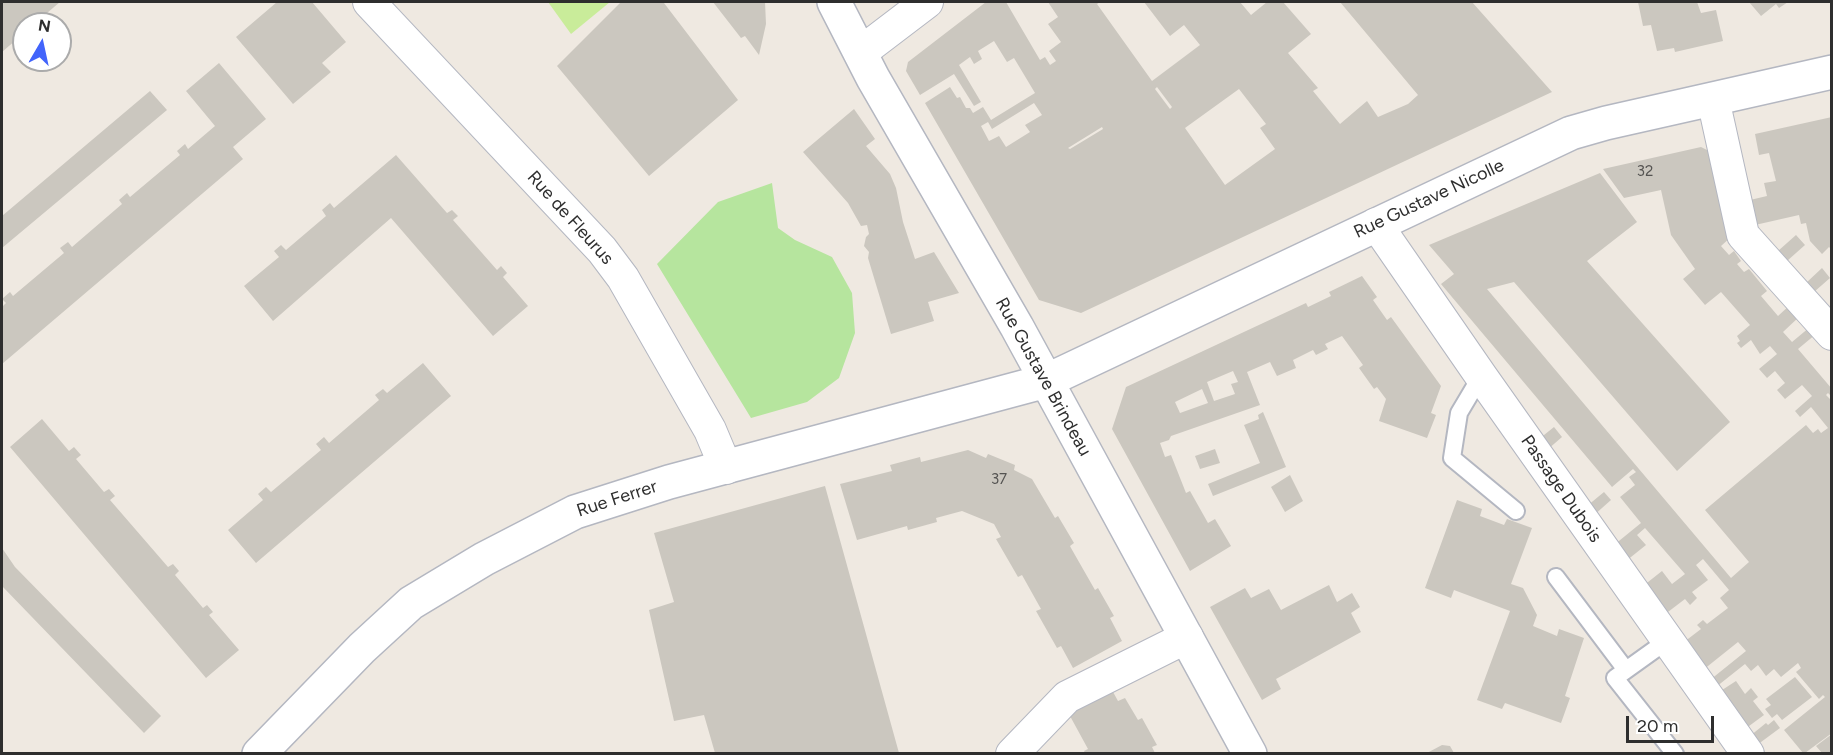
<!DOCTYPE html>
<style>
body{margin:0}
#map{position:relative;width:1833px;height:755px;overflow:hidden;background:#efe9e1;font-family:Figtree,sans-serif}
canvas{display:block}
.frame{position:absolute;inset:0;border:3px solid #2e2e2e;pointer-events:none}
.north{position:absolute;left:12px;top:12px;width:60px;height:60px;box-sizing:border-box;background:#fff;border:2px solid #ababab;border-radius:50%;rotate:9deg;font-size:16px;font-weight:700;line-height:24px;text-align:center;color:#2e2e2e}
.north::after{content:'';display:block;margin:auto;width:21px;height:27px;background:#4264fb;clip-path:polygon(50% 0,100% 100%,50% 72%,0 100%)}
.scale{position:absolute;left:1626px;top:716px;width:88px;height:27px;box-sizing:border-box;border:3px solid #2e2e2e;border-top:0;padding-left:8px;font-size:18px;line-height:21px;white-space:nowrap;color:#2e2e2e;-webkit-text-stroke:4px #fff;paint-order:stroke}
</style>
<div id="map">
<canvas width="1833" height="755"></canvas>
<div class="frame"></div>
<div class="north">N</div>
<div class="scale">20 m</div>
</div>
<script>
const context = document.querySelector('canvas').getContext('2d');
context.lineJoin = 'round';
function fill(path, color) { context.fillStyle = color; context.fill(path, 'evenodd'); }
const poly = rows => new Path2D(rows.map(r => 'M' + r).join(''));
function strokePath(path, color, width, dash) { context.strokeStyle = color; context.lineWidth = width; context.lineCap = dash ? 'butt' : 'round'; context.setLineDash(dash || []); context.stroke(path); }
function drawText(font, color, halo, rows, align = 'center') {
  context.font = font + ' Figtree,sans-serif'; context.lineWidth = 5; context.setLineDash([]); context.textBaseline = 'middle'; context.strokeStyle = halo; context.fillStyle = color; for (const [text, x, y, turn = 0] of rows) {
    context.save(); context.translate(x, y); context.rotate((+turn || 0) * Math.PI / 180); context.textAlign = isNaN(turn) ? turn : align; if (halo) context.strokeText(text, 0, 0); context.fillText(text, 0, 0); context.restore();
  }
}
fill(poly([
 [772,183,778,228,795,240,832,257,852,293,855,333,839,378,807,402,751,418,657,264,718,202]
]), '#b6e59e');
fill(poly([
 [548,2,610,2,571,34]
]), '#c9ec9a');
fill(poly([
 [2,2,60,2,34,24,24,24,24,33,2,52],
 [277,2,312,2,346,42,322,63,331,72,293,104,236,37],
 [621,2,664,3,738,100,649,176,557,66],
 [713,2,765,2,766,24,759,55,745,36,741,38],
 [986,2,1006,2,1040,60,1045,57,1050,65,1056,61,1049,51,1061,42,1048,24,1058,17,1048,2,1100,2,1097,4,1152,81,1200,45,1184,25,1170,36,1144,2,1240,2,1251,15,1267,2,1283,2,1311,34,1288,53,1318,88,1313,91,1340,124,1367,101,1378,117,1408,104,1418,95,1340,2,1472,2,1552,92,1081,313,1039,300,925,103,950,87,957,98,960,97,966,108,970,108,973,113,983,107,991,120,1035,93,1014,58,1007,62,994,41,978,51,982,59,974,64,970,57,959,65,981,102,974,106,954,74,920,95,906,71,908,62],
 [1157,87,1172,107,1170,109,1155,89],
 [1239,89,1266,124,1260,128,1275,149,1225,185,1185,128],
 [1034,103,1042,115,1025,125,1030,132,1006,147,999,136,989,141,981,126,988,122,992,129],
 [1102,127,1103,129,1070,149,1068,148],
 [1638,2,1697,2,1701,13,1716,10,1723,41,1675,52,1674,48,1657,51,1651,25,1643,26],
 [1749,2,1788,2,1779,8,1776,4,1761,16],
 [219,63,266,119,233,147,243,159,2,364,2,307,6,303,2,299,10,292,13,296,64,253,60,248,68,242,72,247,122,204,119,200,127,193,130,197,180,155,177,151,185,144,188,149,215,126,186,91],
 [150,91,167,110,2,248,2,216],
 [854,109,875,139,866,146,890,174,896,188,903,222,915,259,934,252,959,293,928,302,934,321,891,334,868,258,869,252,864,246,866,237,869,234,867,225,861,226,848,203,803,152],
 [1832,117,1832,250,1829,247,1822,254,1810,241,1806,223,1801,224,1799,215,1755,225,1750,200,1767,196,1764,183,1776,181,1769,153,1759,155,1755,134],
 [1701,147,1709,151,1731,237,1721,246,1729,255,1734,251,1741,261,1737,264,1744,272,1749,269,1767,291,1761,296,1778,316,1790,305,1800,316,1783,332,1792,342,1810,327,1816,334,1798,349,1832,389,1832,397,1828,393,1826,395,1832,401,1832,733,1805,753,1803,753,1784,730,1825,697,1823,695,1819,699,1796,672,1801,668,1798,663,1781,677,1774,669,1766,676,1758,665,1751,671,1745,664,1716,687,1710,680,1746,651,1738,642,1703,670,1684,642,1701,629,1697,625,1703,620,1707,624,1728,608,1720,598,1729,590,1703,559,1696,565,1708,580,1692,592,1697,598,1690,605,1685,599,1664,615,1643,586,1662,571,1672,584,1685,574,1645,528,1637,535,1646,545,1626,561,1614,545,1641,523,1620,497,1635,485,1629,477,1636,472,1633,469,1612,487,1441,284,1454,274,1429,245,1600,173,1637,222,1587,261,1730,422,1677,471,1514,282,1487,289,1731,578,1749,562,1705,510,1806,425,1813,433,1818,429,1821,433,1828,428,1811,407,1800,417,1795,411,1812,396,1802,385,1785,399,1777,390,1785,383,1775,371,1767,378,1759,369,1777,354,1770,346,1760,354,1751,340,1741,348,1737,343,1740,341,1737,336,1750,325,1721,292,1705,305,1683,279,1695,269,1671,235,1661,190,1624,198,1603,169],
 [396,155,447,213,452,210,458,216,453,220,497,270,501,266,507,273,503,277,528,306,493,336,391,218,273,321,244,286,279,257,274,251,281,245,286,250,326,216,322,210,330,203,334,208],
 [1796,235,1805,245,1787,261,1778,251],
 [1822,268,1830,278,1814,292,1806,283],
 [1362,276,1377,297,1373,300,1387,320,1391,317,1441,386,1431,413,1436,415,1427,438,1379,421,1386,399,1377,387,1374,389,1359,368,1363,365,1342,336,1325,344,1328,349,1316,355,1313,350,1293,360,1296,368,1277,376,1270,362,1247,372,1260,405,1171,436,1169,440,1160,443,1165,457,1171,455,1186,493,1190,491,1208,523,1215,519,1231,546,1190,571,1112,429,1126,387,1306,303,1308,307,1331,296,1329,292],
 [1233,371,1238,382,1231,384,1235,394,1214,401,1207,382],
 [1202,389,1208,403,1180,413,1175,402],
 [423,363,451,396,256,563,228,530,263,500,258,494,266,487,271,492,321,450,316,444,324,437,329,443,379,400,375,395,383,389,387,393],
 [1263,412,1286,467,1213,496,1208,484,1260,463,1244,425,1259,419,1258,415],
 [42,419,69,451,74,447,81,455,76,459,104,492,109,489,115,496,110,500,168,567,173,564,179,571,175,575,203,608,207,605,213,612,209,615,239,650,206,678,10,447],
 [1554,427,1562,437,1547,450,1539,439],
 [1215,449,1220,463,1200,469,1195,456],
 [968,450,986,458,988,454,1015,465,1014,470,1032,479,1055,518,1058,516,1074,543,1070,546,1071,548,1095,590,1098,588,1114,616,1110,618,1122,641,1073,668,1061,646,1057,648,1036,611,1041,609,1022,575,1018,577,996,539,1001,537,994,524,962,511,936,518,937,522,908,530,907,526,857,540,840,484,892,471,890,465,920,457,921,462],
 [1290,475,1303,501,1285,512,1271,487],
 [825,486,899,753,715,753,704,715,674,721,649,610,674,602,654,533],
 [1604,492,1611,500,1593,516,1587,506],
 [1457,500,1482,509,1480,516,1504,525,1507,519,1532,528,1511,584,1523,588,1537,615,1533,626,1557,636,1559,629,1584,638,1565,696,1570,698,1561,723,1505,703,1502,709,1477,700,1510,611,1454,590,1451,598,1425,588],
 [2,548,15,567,161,716,144,733,2,586],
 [1329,585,1337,602,1352,593,1360,607,1351,613,1361,632,1276,679,1281,689,1262,700,1210,607,1245,588,1251,598,1269,589,1281,610],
 [1795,677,1812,697,1782,720,1777,714,1772,718,1765,709,1771,705,1766,699],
 [1107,681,1118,701,1125,698,1138,720,1142,718,1157,745,1152,747,1155,753,1085,753,1084,751,1088,749,1064,705],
 [1736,681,1745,694,1751,688,1758,697,1753,701,1764,715,1745,729,1719,692],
 [1774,720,1780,728,1757,745,1750,736,1766,723,1768,725],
 [1832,734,1832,753,1822,753,1816,746],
 [1442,745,1450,746,1454,753,1427,753]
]), '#cbc7bf');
const service = poly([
 [1481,376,1459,413,1452,458,1516,511],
 [1556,577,1626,670],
 [1668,640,1615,678,1675,754]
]);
const minor = poly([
 [369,2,602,250,623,278,710,430,726,468],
 [860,53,927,2],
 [1713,99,1743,235,1832,334],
 [1376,224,1481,376,1748,754],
 [1012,754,1067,697,1187,637]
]);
const tertiary = poly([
 [834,2,873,78,1017,327,1250,754],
 [259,754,362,648,411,603,484,559,575,512,669,482,1046,381,1571,133,1606,123,1832,72]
]);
strokePath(service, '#b4b7c1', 20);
strokePath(minor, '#b4b7c1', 34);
strokePath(tertiary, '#b4b7c1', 36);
strokePath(service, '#fff', 16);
strokePath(minor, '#fff', 32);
strokePath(tertiary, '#fff', 33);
drawText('15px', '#555452', null, [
 ["32",1645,172],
 ["37",999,480]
]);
drawText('18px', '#2e2e2e', '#fff', [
 ["Rue Gustave Nicolle",1429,199,-25],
 ["Rue de Fleurus",570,218,48],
 ["Rue Gustave Brindeau",1043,377,61],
 ["Passage Dubois",1561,489,55],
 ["Rue Ferrer",617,499,-18]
]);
</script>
